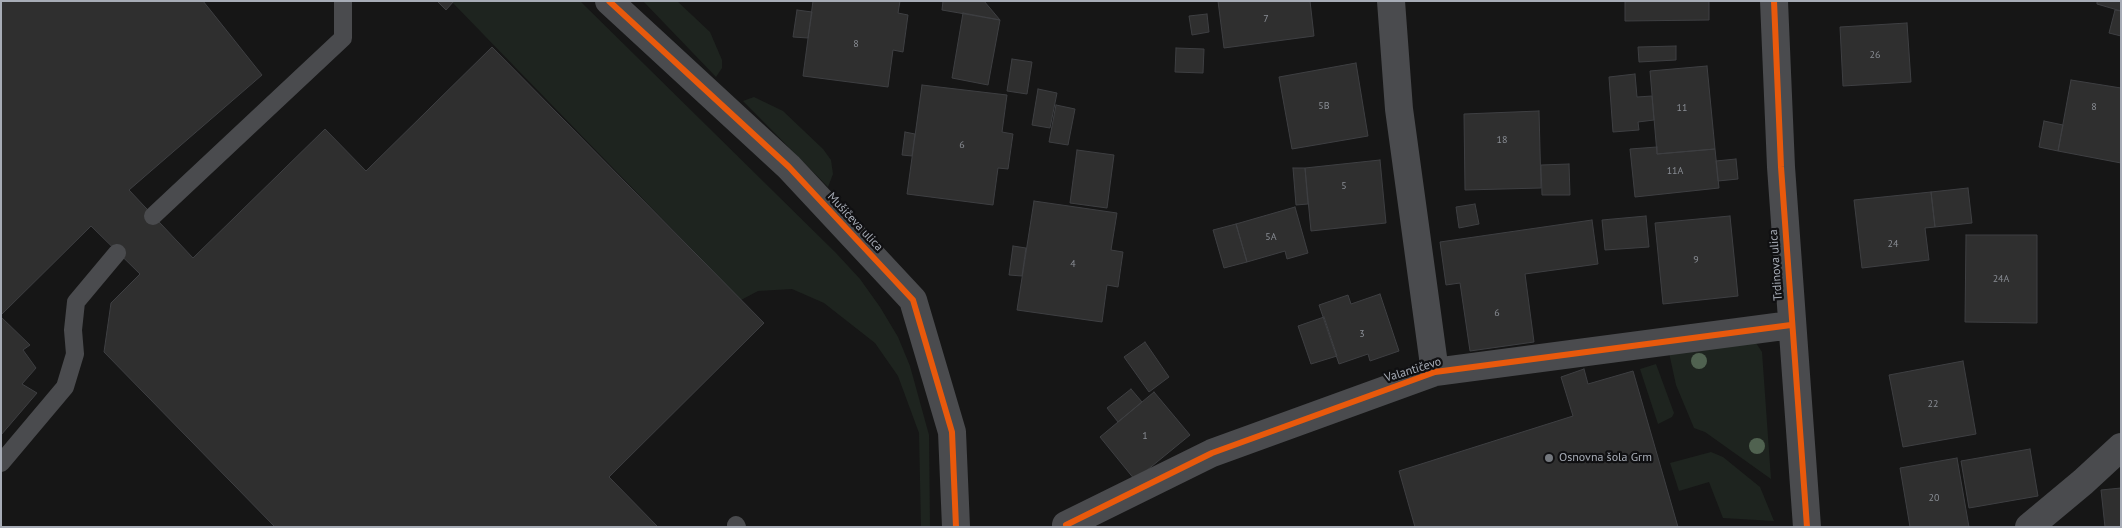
<!DOCTYPE html>
<meta charset="utf-8">
<style>
body{margin:0}
#map{position:relative;width:2122px;height:528px;overflow:hidden;background:#161616;font-family:"PT Sans",sans-serif}
canvas{display:block}
.frame{position:absolute;inset:0;border:2px solid #a7acb6;pointer-events:none}
</style>
<div id="map">
<canvas width="2122" height="528"></canvas>
<div class="frame"></div>
</div>
<script>
const context = document.querySelector('canvas').getContext('2d');
context.lineJoin = 'round';
function fill(path, color) { context.fillStyle = color; context.fill(path, 'evenodd'); }
const poly = rows => new Path2D(rows.map(r => 'M' + r).join(''));
function strokePath(path, color, width, dash) { context.strokeStyle = color; context.lineWidth = width; context.lineCap = dash ? 'butt' : 'round'; context.setLineDash(dash || []); context.stroke(path); }
function drawText(font, color, halo, rows, align = 'center') {
  context.font = font + ' "PT Sans",sans-serif'; context.lineWidth = 4.5; context.setLineDash([]); context.textBaseline = 'middle'; context.strokeStyle = halo; context.fillStyle = color; for (const [text, x, y, turn = 0] of rows) {
    context.save(); context.translate(x, y); context.rotate((+turn || 0) * Math.PI / 180); context.textAlign = isNaN(turn) ? turn : align; if (halo) context.strokeText(text, 0, 0); context.fillText(text, 0, 0); context.restore();
  }
}
fill(poly([
 [451,1,580,1,836,253,860,279,880,307,898,337,910,366,929,435,930,527,921,527,919,433,898,376,875,343,824,303,792,289,758,291,741,300],
 [643,1,677,1,710,32,722,60,722,68,716,77],
 [754,97,783,111,823,149,831,160,833,174,828,187,743,101],
 [1754,340,1762,352,1771,479,1705,432,1694,428,1676,385,1668,348],
 [1656,364,1674,413,1672,417,1658,424,1640,369],
 [1711,452,1723,457,1760,487,1774,521,1723,518,1709,482,1679,491,1670,463]
]), '#1e241f');
const building = poly([
 [1,1,203,1,262,75,129,190,193,258,325,129,366,171,492,47,764,323,609,477,658,527,275,527,104,352,111,303,140,274,91,226,1,315,1,1],
 [437,1,454,1,446,10,437,1],
 [813,1,900,1,898,13,908,15,903,52,893,50,888,87,803,76,813,1],
 [943,1,984,1,1000,20,942,10,943,1],
 [1218,1,1310,1,1314,36,1224,48,1218,1],
 [1625,1,1709,1,1709,20,1625,21,1625,1],
 [2097,1,2121,1,2121,11,2097,4,2097,1],
 [797,10,812,12,808,38,793,37,797,10],
 [2115,10,2121,11,2121,36,2109,33,2115,10],
 [963,13,1000,20,988,85,952,78,963,13],
 [1207,14,1209,32,1192,35,1189,16,1207,14],
 [1907,23,1911,82,1843,86,1840,27,1907,23],
 [1676,46,1676,60,1639,62,1638,47,1676,46],
 [1176,48,1204,49,1203,73,1175,72,1176,48],
 [1012,59,1032,62,1027,94,1007,91,1012,59],
 [1356,63,1368,136,1292,149,1279,77,1356,63],
 [1707,66,1715,149,1657,154,1650,71,1707,66],
 [1635,74,1637,97,1652,96,1654,120,1638,122,1639,130,1613,132,1609,77,1635,74],
 [2071,80,2121,88,2121,163,2058,151,2071,80],
 [922,85,1007,95,1002,132,1013,134,1008,169,998,168,993,205,907,194,922,85],
 [1038,89,1057,93,1050,128,1032,125,1038,89],
 [1056,105,1075,109,1068,145,1049,142,1056,105],
 [1539,111,1541,188,1465,190,1464,114,1539,111],
 [2044,121,2063,125,2058,151,2039,147,2044,121],
 [905,132,915,134,912,156,902,155,905,132],
 [1657,147,1657,154,1715,149,1719,188,1635,197,1630,149,1657,147],
 [1077,150,1114,155,1107,208,1070,203,1077,150],
 [1736,159,1738,179,1718,181,1716,161,1736,159],
 [1380,160,1386,223,1311,231,1305,168,1380,160],
 [1569,164,1570,195,1542,195,1541,165,1569,164],
 [1293,168,1305,168,1308,204,1296,205,1293,168],
 [1968,188,1972,223,1935,227,1931,192,1968,188],
 [1931,192,1935,227,1925,228,1929,260,1862,268,1854,200,1931,192],
 [1034,201,1117,213,1111,250,1123,252,1118,287,1107,285,1102,322,1017,310,1034,201],
 [1475,204,1479,224,1459,228,1456,207,1475,204],
 [1295,207,1308,253,1287,259,1285,251,1247,262,1236,224,1295,207],
 [1646,216,1649,247,1605,250,1602,220,1646,216],
 [1730,216,1738,296,1663,304,1655,223,1730,216],
 [1592,220,1598,264,1525,274,1534,342,1470,351,1460,283,1446,285,1440,242,1592,220],
 [1236,224,1247,262,1224,268,1213,230,1236,224],
 [1966,235,2037,235,2037,323,1965,322,1966,235],
 [1013,246,1026,248,1022,276,1009,275,1013,246],
 [1380,294,1399,351,1370,361,1368,354,1339,364,1319,305,1348,295,1351,304,1380,294],
 [1,317,30,345,23,350,36,368,22,384,37,393,1,435,1,317],
 [1324,317,1337,356,1311,364,1298,326,1324,317],
 [1145,342,1169,377,1149,392,1124,357,1145,342],
 [1963,361,1976,434,1903,447,1889,375,1963,361],
 [1584,369,1588,384,1633,371,1678,527,1415,527,1399,471,1573,416,1561,377,1584,369],
 [1131,389,1142,402,1118,422,1107,408,1131,389],
 [1154,392,1190,435,1135,480,1100,437,1154,392],
 [2030,449,2038,496,1969,508,1961,461,2030,449],
 [1957,458,1969,527,1910,527,1900,468,1957,458],
 [2121,488,2121,527,2105,527,2101,490,2121,488]
]);
fill(building, '#2f2f2f');
strokePath(building, '#3e3f42', 1);
strokePath(poly([
 [153,216,343,38,343,1],
 [1,463,65,387,75,354,73,330,76,302,117,253],
 [736,525,737,527]
]), '#4a4b4e', 18);
strokePath(poly([
 [609,1,789,167,913,300,952,432,956,527],
 [1391,1,1399,109,1435,372],
 [1774,1,1781,167,1807,527],
 [1066,525,1212,453,1435,372,1791,325],
 [2029,527,2083,482,2121,447]
]), '#4a4b4e', 28);
strokePath(poly([
 [609,1,789,167,913,300,952,432,956,527],
 [1774,1,1781,167,1807,527],
 [1066,525,1212,453,1435,372,1791,325]
]), '#e8590c', 6);
context.fillStyle = '#506250';
for (const [x, y] of [
 [1699,361],
 [1757,446]
]) { context.beginPath(); context.arc(x, y, 8, 0, 2 * Math.PI); context.fill(); }
for (const [x, y, r, color] of [
 [1549,458,5,"#74787e"]
]) { const dot = new Path2D(); dot.arc(x, y, r, 0, 2 * Math.PI); context.fillStyle = color; context.fill(dot); strokePath(dot, '#101012', 2); }
drawText('10px', '#898d94', null, [
 ["7",1266,19],
 ["8",856,44],
 ["26",1875,55],
 ["5B",1324,106],
 ["8",2094,107],
 ["11",1682,108],
 ["18",1502,140],
 ["6",962,145],
 ["11A",1675,171],
 ["5",1344,186],
 ["5A",1271,237],
 ["24",1893,244],
 ["9",1696,260],
 ["4",1073,264],
 ["24A",2001,279],
 ["6",1497,313],
 ["3",1362,334],
 ["22",1933,404],
 ["1",1145,436],
 ["20",1934,498]
]);
drawText('12px', '#a7acb6', '#101012', [
 ["Mušičeva ulica",855,222,47],
 ["Trdinova ulica",1776,265,-94],
 ["Valantičevo",1413,370,-17]
]);
drawText('12px', '#a7acb6', '#101012', [
 ["Osnovna šola Grm",1559,458]
], 'left');
</script>
